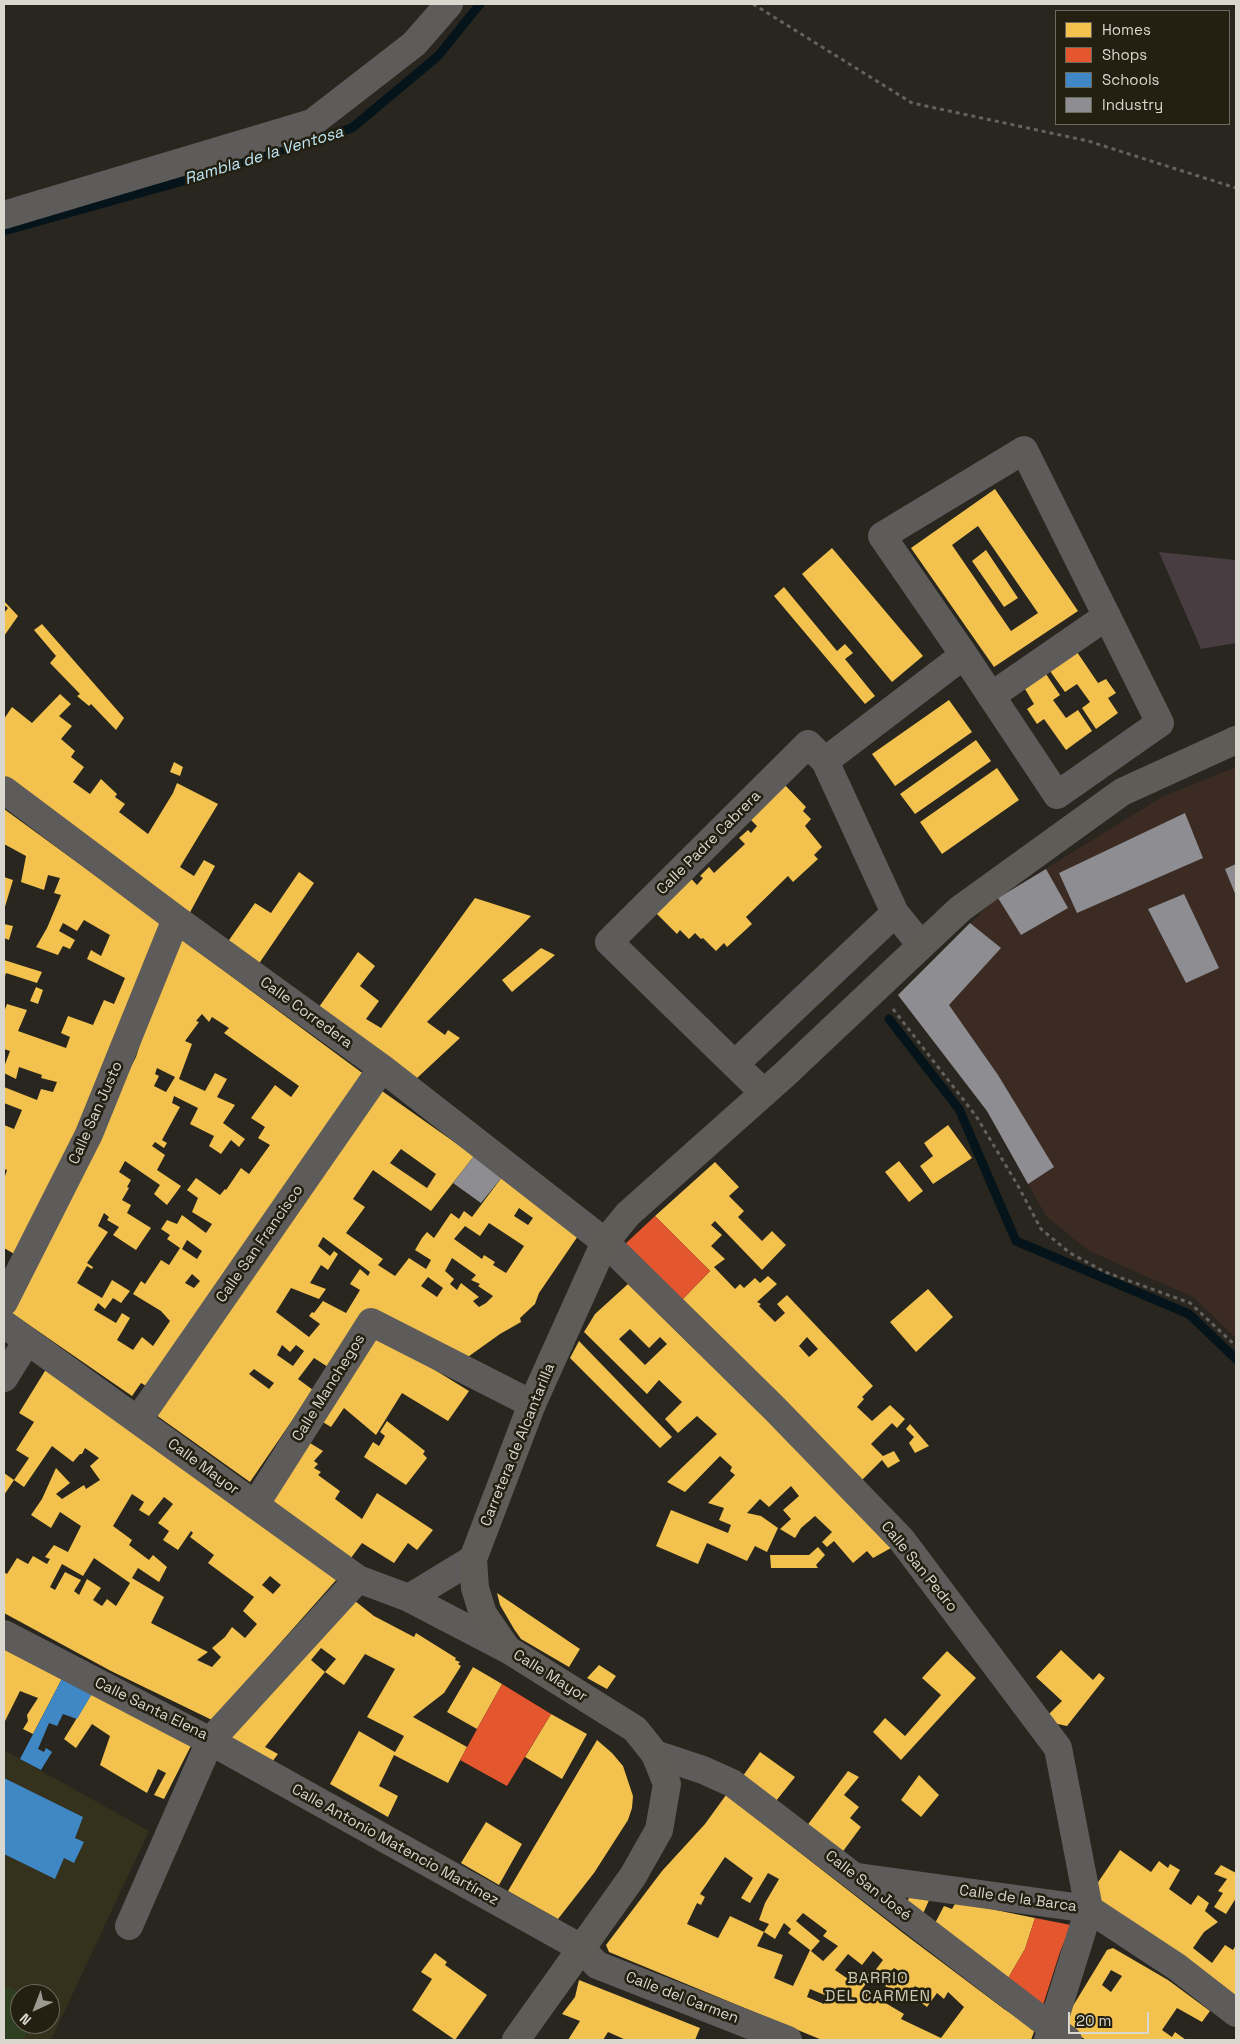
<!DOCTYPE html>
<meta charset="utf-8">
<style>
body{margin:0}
#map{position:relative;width:1240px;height:2044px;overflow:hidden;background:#28261e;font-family:"Space Grotesk",sans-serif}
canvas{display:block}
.frame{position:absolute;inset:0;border:5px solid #d9d7ce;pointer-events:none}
.legend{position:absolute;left:1055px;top:10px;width:175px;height:115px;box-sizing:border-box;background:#232011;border:1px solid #6c695d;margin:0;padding:6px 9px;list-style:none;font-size:15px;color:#d9d7ce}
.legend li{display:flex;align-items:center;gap:10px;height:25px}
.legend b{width:25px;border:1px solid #6c695d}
.north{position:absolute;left:10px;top:1984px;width:50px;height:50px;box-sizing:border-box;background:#232011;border:1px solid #6c695d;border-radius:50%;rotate:223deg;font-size:14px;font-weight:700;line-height:20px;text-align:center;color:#d9d7ce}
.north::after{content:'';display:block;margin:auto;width:18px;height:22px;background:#9b9990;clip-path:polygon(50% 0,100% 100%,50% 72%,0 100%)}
.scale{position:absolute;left:1068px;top:2012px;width:81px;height:22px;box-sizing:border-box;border:2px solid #d9d7ce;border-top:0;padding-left:6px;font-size:15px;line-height:18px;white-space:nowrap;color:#d9d7ce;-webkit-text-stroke:4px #232011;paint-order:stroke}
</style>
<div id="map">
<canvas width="1240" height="2044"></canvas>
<div class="frame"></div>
<ul class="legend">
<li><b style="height:14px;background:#f2c14e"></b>Homes</li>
<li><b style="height:14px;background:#e4572e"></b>Shops</li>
<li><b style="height:14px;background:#3f88c5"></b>Schools</li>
<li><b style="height:14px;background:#8d8d92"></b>Industry</li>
</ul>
<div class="north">N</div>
<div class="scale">20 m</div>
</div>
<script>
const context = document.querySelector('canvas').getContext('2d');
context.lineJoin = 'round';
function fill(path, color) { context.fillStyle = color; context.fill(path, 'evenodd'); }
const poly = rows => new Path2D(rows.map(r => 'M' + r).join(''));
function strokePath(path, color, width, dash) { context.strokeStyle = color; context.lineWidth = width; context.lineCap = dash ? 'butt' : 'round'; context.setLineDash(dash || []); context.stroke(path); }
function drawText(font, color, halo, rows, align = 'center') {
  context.font = font + ' "Space Grotesk",sans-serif'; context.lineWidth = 5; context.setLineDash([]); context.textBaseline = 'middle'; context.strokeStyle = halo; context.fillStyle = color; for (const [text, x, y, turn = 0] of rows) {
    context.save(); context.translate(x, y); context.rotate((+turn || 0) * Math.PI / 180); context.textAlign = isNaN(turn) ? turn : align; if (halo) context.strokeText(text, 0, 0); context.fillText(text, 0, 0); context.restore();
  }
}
fill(poly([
 [1236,767,1236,1338,1193,1297,1089,1251,1046,1216,987,1111,898,995,993,901,1162,797]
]), '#3b2b23');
fill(poly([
 [4,1750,149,1831,51,2040,4,2040],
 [20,1994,50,1994,50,2024,20,2024]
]), '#34311c');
fill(poly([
 [4,1985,23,1994,20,1994,20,2024,31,2024,23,2040,4,2040]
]), '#2e3e21');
fill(poly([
 [995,489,1078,611,994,667,911,548],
 [978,526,1038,613,1011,631,952,545],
 [832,548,923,656,892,682,802,574],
 [986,550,1018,598,1004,607,972,561],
 [784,587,837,651,845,644,853,653,845,659,875,696,865,704,774,596],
 [4,601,18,616,4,636,4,613,8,608,4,605],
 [42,624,124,718,116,730,91,704,89,706,77,696,80,694,50,663,56,656,34,630],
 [1077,652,1098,683,1106,679,1116,693,1108,698,1118,713,1096,729,1082,708,1090,702,1077,684,1065,692,1050,671],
 [1046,674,1060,695,1053,700,1066,718,1078,710,1092,731,1066,750,1044,719,1037,724,1027,709,1034,704,1025,689],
 [60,694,71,704,59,716,72,726,61,739,75,751,71,757,84,767,73,782,90,794,101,779,117,794,115,797,125,804,119,812,148,834,173,793,177,783,218,804,180,867,194,876,204,860,215,866,187,918,4,777,4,719,12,707,32,723],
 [949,700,972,732,895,786,872,754],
 [976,740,991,761,915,814,900,794],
 [174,762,183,767,180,776,170,772],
 [997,768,1019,800,942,854,920,822],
 [781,781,806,807,803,811,811,819,805,826,822,847,814,855,818,859,793,882,788,876,746,917,752,924,727,947,724,943,716,951,703,938,701,939,695,933,689,939,680,930,677,934,650,907,684,871,697,885,703,878,700,876,709,867,714,873,745,844,739,838,748,830,751,833,757,826,744,813],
 [4,809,159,922,160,927,44,1207,16,1255,4,1248,4,1179,7,1170,4,1169,4,1125,14,1129,22,1110,4,1103,4,1087,37,1100,41,1089,53,1092,57,1082,41,1078,42,1075,19,1067,16,1079,4,1073,4,1067,10,1051,4,1049,4,1012,7,1004,27,1010,18,1031,66,1048,70,1037,61,1033,68,1016,93,1025,104,1000,114,1004,125,978,87,959,91,950,101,956,110,935,84,920,77,931,63,923,59,931,75,940,70,949,63,946,58,955,36,947,47,928,61,895,54,893,60,878,48,875,44,890,21,882,26,856,4,844],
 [299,872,314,883,258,965,227,943,255,903,271,913],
 [4,877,13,880,4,910],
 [475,898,531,916,427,1022,445,1035,448,1030,460,1038,417,1078,319,1007,358,952,375,966,360,986,379,1001,366,1019,381,1028],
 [4,924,13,926,9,940,4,938],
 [181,939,365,1075,148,1387,141,1383,132,1396,6,1309,136,1057,145,1028],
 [202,1014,209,1022,212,1017,229,1028,224,1033,299,1086,291,1097,275,1085,251,1118,265,1127,258,1138,270,1145,249,1174,241,1168,226,1190,225,1189,220,1195,196,1178,187,1190,198,1198,192,1212,212,1224,206,1233,182,1215,177,1224,167,1220,161,1229,170,1235,167,1239,180,1248,169,1265,161,1260,145,1284,141,1281,133,1294,161,1311,170,1321,153,1346,142,1337,133,1350,117,1340,130,1318,122,1313,116,1323,94,1310,98,1303,105,1309,113,1298,121,1303,130,1291,112,1280,102,1298,77,1283,87,1266,92,1269,93,1267,87,1263,108,1232,98,1226,104,1213,109,1217,107,1220,119,1227,113,1235,136,1250,151,1228,127,1213,131,1205,122,1200,129,1188,127,1187,131,1180,119,1172,125,1161,160,1185,154,1194,167,1205,181,1186,157,1170,165,1155,152,1146,155,1142,164,1148,167,1143,162,1140,180,1107,172,1103,174,1096,198,1108,190,1124,214,1136,209,1146,221,1154,231,1140,239,1147,245,1139,223,1123,235,1105,217,1097,227,1079,215,1073,205,1091,179,1079,192,1044,185,1041,199,1022,196,1021],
 [157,1068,175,1077,166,1092,154,1086,159,1076,155,1074],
 [187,1240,202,1251,197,1259,182,1249],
 [192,1274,200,1281,194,1288,185,1283],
 [541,948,555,955,512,992,502,980],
 [4,960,42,972,37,983,6,973,4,979],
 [36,987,43,990,38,1004,30,1001],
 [382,1091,474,1156,431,1211,373,1170,353,1199,365,1207,346,1233,383,1259,378,1265,395,1276,409,1258,426,1269,431,1260,415,1250,422,1238,427,1232,434,1238,451,1213,459,1219,464,1211,472,1217,502,1177,578,1236,539,1293,535,1304,520,1318,521,1322,500,1334,458,1364,396,1324,328,1367,314,1358,298,1379,313,1390,250,1482,156,1415],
 [401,1149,436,1174,427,1188,390,1163],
 [519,1208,533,1218,528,1225,514,1216],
 [489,1223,524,1246,506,1273,493,1265,495,1262,484,1255,482,1259,454,1239,465,1226,480,1236],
 [323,1237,370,1272,368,1276,360,1269,350,1284,360,1290,346,1313,323,1301,314,1313,312,1312,309,1316,320,1324,309,1337,276,1312,291,1288,319,1299,326,1289,310,1283,321,1265,328,1270,338,1254,334,1251,330,1256,318,1246],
 [452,1258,476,1275,471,1280,480,1284,478,1286,493,1296,486,1303,479,1307,473,1301,479,1297,461,1283,457,1290,450,1284,454,1279,445,1271],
 [428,1277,443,1288,437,1297,421,1286],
 [282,1345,290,1352,296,1345,304,1351,293,1366,277,1355],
 [254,1369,274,1383,269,1389,249,1374],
 [948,1125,972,1158,933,1184,920,1166,933,1156,924,1143],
 [899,1161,923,1191,909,1202,885,1172],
 [715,1162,739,1187,729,1196,744,1211,738,1217,762,1241,772,1231,786,1245,762,1270,715,1221,711,1225,722,1235,711,1246,725,1259,714,1267,735,1289,740,1284,744,1288,755,1278,760,1283,768,1276,777,1284,757,1302,761,1304,759,1306,775,1322,785,1313,777,1304,787,1295,873,1386,862,1397,864,1399,857,1407,872,1421,890,1405,905,1419,897,1428,892,1423,871,1444,883,1456,894,1451,900,1461,888,1468,882,1460,859,1483,680,1302,710,1271,655,1216],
 [807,1337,818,1349,809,1357,799,1346],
 [628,1284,778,1431,891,1548,873,1558,867,1551,853,1563,834,1541,827,1547,822,1542,832,1532,815,1516,801,1528,795,1538,780,1529,791,1519,783,1510,799,1496,791,1486,769,1507,760,1499,747,1513,761,1516,778,1528,767,1552,755,1546,747,1561,707,1543,698,1564,656,1546,671,1510,728,1533,731,1525,719,1520,724,1508,708,1503,735,1475,730,1471,732,1467,720,1456,685,1492,667,1482,717,1434,697,1416,678,1433,665,1419,682,1402,659,1380,647,1394,584,1332,595,1314],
 [630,1329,649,1348,660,1337,667,1344,645,1365,619,1339],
 [928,1289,953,1317,916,1352,890,1322],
 [373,1332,469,1391,448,1421,402,1393,376,1435,344,1408,331,1427,316,1418],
 [579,1341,672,1437,660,1448,570,1358],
 [48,1366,337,1579,212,1720,111,1671,4,1613,4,1572,7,1574,17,1558,28,1564,33,1556,47,1564,50,1559,45,1557,54,1545,68,1552,81,1526,60,1512,51,1528,31,1515,42,1499,56,1468,70,1483,56,1494,62,1499,84,1485,86,1489,100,1480,90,1466,99,1458,85,1448,82,1454,80,1454,73,1462,52,1446,24,1487,14,1480,4,1495,4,1473,14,1480,29,1458,16,1450,34,1422,19,1413],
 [132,1494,144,1502,139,1510,149,1516,164,1497,173,1504,158,1523,169,1531,163,1540,178,1550,191,1531,193,1533,190,1537,214,1555,208,1563,254,1597,243,1611,257,1624,245,1638,232,1627,225,1637,212,1648,221,1657,212,1667,197,1660,208,1652,151,1623,164,1597,132,1578,138,1568,159,1582,167,1567,153,1555,149,1560,129,1545,132,1540,113,1526],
 [94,1558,130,1583,116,1606,107,1599,102,1606,93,1600,101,1588,87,1579,79,1595,74,1591,81,1580,65,1572,55,1590,50,1587,62,1564,83,1576],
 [270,1576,281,1585,273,1594,262,1585],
 [387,1421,425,1451,423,1454,427,1458,406,1485,364,1457,373,1442,379,1446,385,1436,380,1432],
 [910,1424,929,1446,915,1453,909,1443,914,1437,906,1429],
 [310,1443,323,1451,314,1461,318,1464,314,1468,321,1472,318,1475,340,1491,335,1499,362,1519,377,1493,433,1530,417,1550,408,1543,394,1563,362,1543,351,1558,265,1495],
 [818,1547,825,1555,816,1565,818,1568,771,1568,770,1555,809,1555],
 [497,1593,580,1649,569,1667,521,1639,514,1629,500,1605],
 [350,1597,374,1616,414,1637,416,1633,456,1658,455,1660,460,1662,458,1664,461,1666,444,1693,413,1717,467,1747,448,1783,394,1755,379,1786,398,1796,388,1817,330,1784,359,1731,395,1752,404,1736,367,1717,395,1669,365,1654,344,1685,325,1672,336,1659,321,1648,311,1660,325,1672,265,1747,278,1754,272,1762,229,1737],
 [4,1645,65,1673,33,1734,23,1729,28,1721,27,1715,38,1698,20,1691,4,1723],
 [1061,1650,1093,1680,1099,1673,1105,1678,1067,1726,1053,1723,1046,1717,1062,1701,1036,1677],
 [947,1651,976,1678,901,1760,873,1732,885,1718,905,1736,941,1695,922,1678],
 [599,1665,616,1676,607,1689,587,1678],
 [473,1667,502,1684,477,1729,447,1712],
 [96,1687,196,1736,164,1799,154,1795,166,1773,158,1769,147,1793,100,1765,110,1736,92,1724,76,1748,64,1739],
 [551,1714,587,1734,562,1779,525,1757],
 [597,1740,612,1753,623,1766,633,1796,632,1808,628,1820,594,1873,558,1919,508,1891],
 [760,1752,795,1777,776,1801,740,1780],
 [848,1771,859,1777,844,1795,859,1807,850,1818,861,1827,841,1854,806,1827],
 [919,1775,939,1795,921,1817,901,1800],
 [726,1795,903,1933,1004,2009,1035,2029,1031,2040,822,2040,609,1952,606,1945,662,1871,705,1824],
 [725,1857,753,1878,741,1898,750,1903,768,1873,779,1879,765,1903,759,1920,769,1924,764,1932,775,1939,784,1923,791,1929,788,1933,810,1950,793,1986,774,1978,783,1955,757,1946,764,1932,730,1916,718,1938,687,1924,697,1903,701,1905,705,1897,700,1894],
 [803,1913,827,1931,823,1936,838,1946,823,1961,811,1951,820,1941,796,1921],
 [873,1951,883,1960,871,1976,864,1970,854,1983,835,1970,848,1954,862,1965],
 [894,1968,899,1971,885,1986,894,1991,893,1994,903,2001,915,1986,923,1991,915,1998,927,2007,937,1993,944,1999,948,1992,964,2007,941,2038,901,2019,904,2014,862,1989,871,1977,880,1985],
 [810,1989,827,1996,824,2004,807,1997],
 [486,1822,522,1844,499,1885,461,1863],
 [1120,1850,1151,1872,1159,1861,1168,1868,1170,1864,1180,1870,1169,1889,1191,1905,1198,1895,1209,1903,1205,1911,1218,1922,1204,1932,1193,1948,1212,1963,1225,1945,1233,1950,1236,1945,1236,2002,1088,1897],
 [1221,1865,1236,1873,1236,1898,1226,1914,1214,1907,1223,1893,1218,1891,1227,1879,1214,1874],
 [910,1895,930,1898,922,1916,905,1908],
 [956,1902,1035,1918,1025,1949,1007,1980,933,1927,944,1906,952,1909],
 [1113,1948,1168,1980,1210,2011,1202,2022,1177,2008,1162,2030,1172,2037,1175,2032,1186,2040,1086,2040,1062,2024,1107,1950],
 [1111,1970,1122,1976,1111,1992,1102,1985],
 [435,1953,447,1962,445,1965,487,1995,455,2040,412,2010,432,1979,421,1972],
 [579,1980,700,2028,695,2040,626,2040,608,2032,603,2040,568,2040,580,2021,562,2014,575,1997]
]), '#f2c14e');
fill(poly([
 [655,1216,710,1271,680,1302,623,1246],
 [502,1684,551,1714,507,1786,460,1760],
 [1035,1918,1071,1925,1060,1952,1043,2005,1007,1980,1025,1949]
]), '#e4572e');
fill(poly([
 [65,1673,96,1687,77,1719,63,1714,57,1726,49,1723,38,1749,44,1752,46,1748,52,1752,41,1770,20,1759],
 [4,1778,83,1817,75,1838,84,1842,74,1863,64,1858,55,1879,4,1854]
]), '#3f88c5');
fill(poly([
 [1185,813,1203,858,1077,913,1059,873],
 [1236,864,1236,896,1225,869],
 [1046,869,1068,908,1021,935,998,898],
 [1184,894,1219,968,1186,983,1148,909],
 [970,923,1001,948,949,1005,998,1075,1054,1167,1028,1184,987,1111,898,995],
 [474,1156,502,1177,481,1203,453,1183]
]), '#8d8d92');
strokePath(poly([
 [4,231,183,181,352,128,438,56,480,4],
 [889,1019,959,1109,1016,1241,1189,1314,1236,1359]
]), '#04141a', 9);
fill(poly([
 [1159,552,1236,560,1236,643,1201,649]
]), '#483d40');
strokePath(poly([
 [753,4,912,103,1088,141,1236,188],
 [893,1009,976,1116,1017,1184,1041,1229,1070,1253,1105,1272,1190,1303,1236,1346]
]), '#64625f', 3, [4, 4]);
strokePath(poly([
 [4,215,312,123,414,44,449,4],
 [991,696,1107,616],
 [825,761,964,655,1057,795,1160,723,1024,450,882,536,964,655],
 [4,790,176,919,382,1068,605,1242,774,1408,901,1539,1058,1748,1089,1909,1048,2040],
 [735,1064,895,913],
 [764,1093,609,942,808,744,825,761,895,913,921,945],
 [4,1302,89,1134,176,919],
 [4,1324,358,1579,409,1598,507,1649],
 [4,1378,27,1341],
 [138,1420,382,1068],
 [255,1505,371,1322,532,1404],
 [409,1598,473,1559],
 [4,1634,210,1741,581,1948,597,1965,788,2040],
 [655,1754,703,1770,732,1783,1068,2040],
 [858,1877,1089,1909,1177,1967,1236,2013],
 [129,1926,210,1741,358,1579]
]), '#5e5c5a', 28);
strokePath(poly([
 [516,2040,633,1876,659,1830,667,1784,655,1754,635,1729,507,1649,483,1614,475,1588,473,1559,532,1404,605,1242,628,1214,784,1075,960,909,1122,792,1236,740]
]), '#5f5c58', 28);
drawText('15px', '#d9d7ce', '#232011', [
 ["Calle Padre Cabrera",709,843,-45],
 ["Calle Corredera",306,1013,36],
 ["Calle San Justo",96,1113,-66],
 ["Calle San Francisco",260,1244,-55],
 ["Calle Manchegos",329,1388,-58],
 ["Carretera de Alcantarilla",518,1445,-68],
 ["Calle Mayor",203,1467,36],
 ["Calle San Pedro",919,1567,51],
 ["Calle Mayor",550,1676,32],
 ["Calle Santa Elena",151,1709,26],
 ["Calle Antonio Matencio Martínez",395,1845,29],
 ["Calle San José",868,1886,38],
 ["Calle de la Barca",1018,1899,8],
 ["Calle del Carmen",682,1998,21]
]);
drawText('italic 16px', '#bee7f7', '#232011', [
 ["Rambla de la Ventosa",264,156,-17]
]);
context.letterSpacing = '1px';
drawText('16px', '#cbc8b4', '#232011', [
 ["BARRIO",878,1979],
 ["DEL CARMEN",878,1997]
]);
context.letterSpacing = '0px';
</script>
